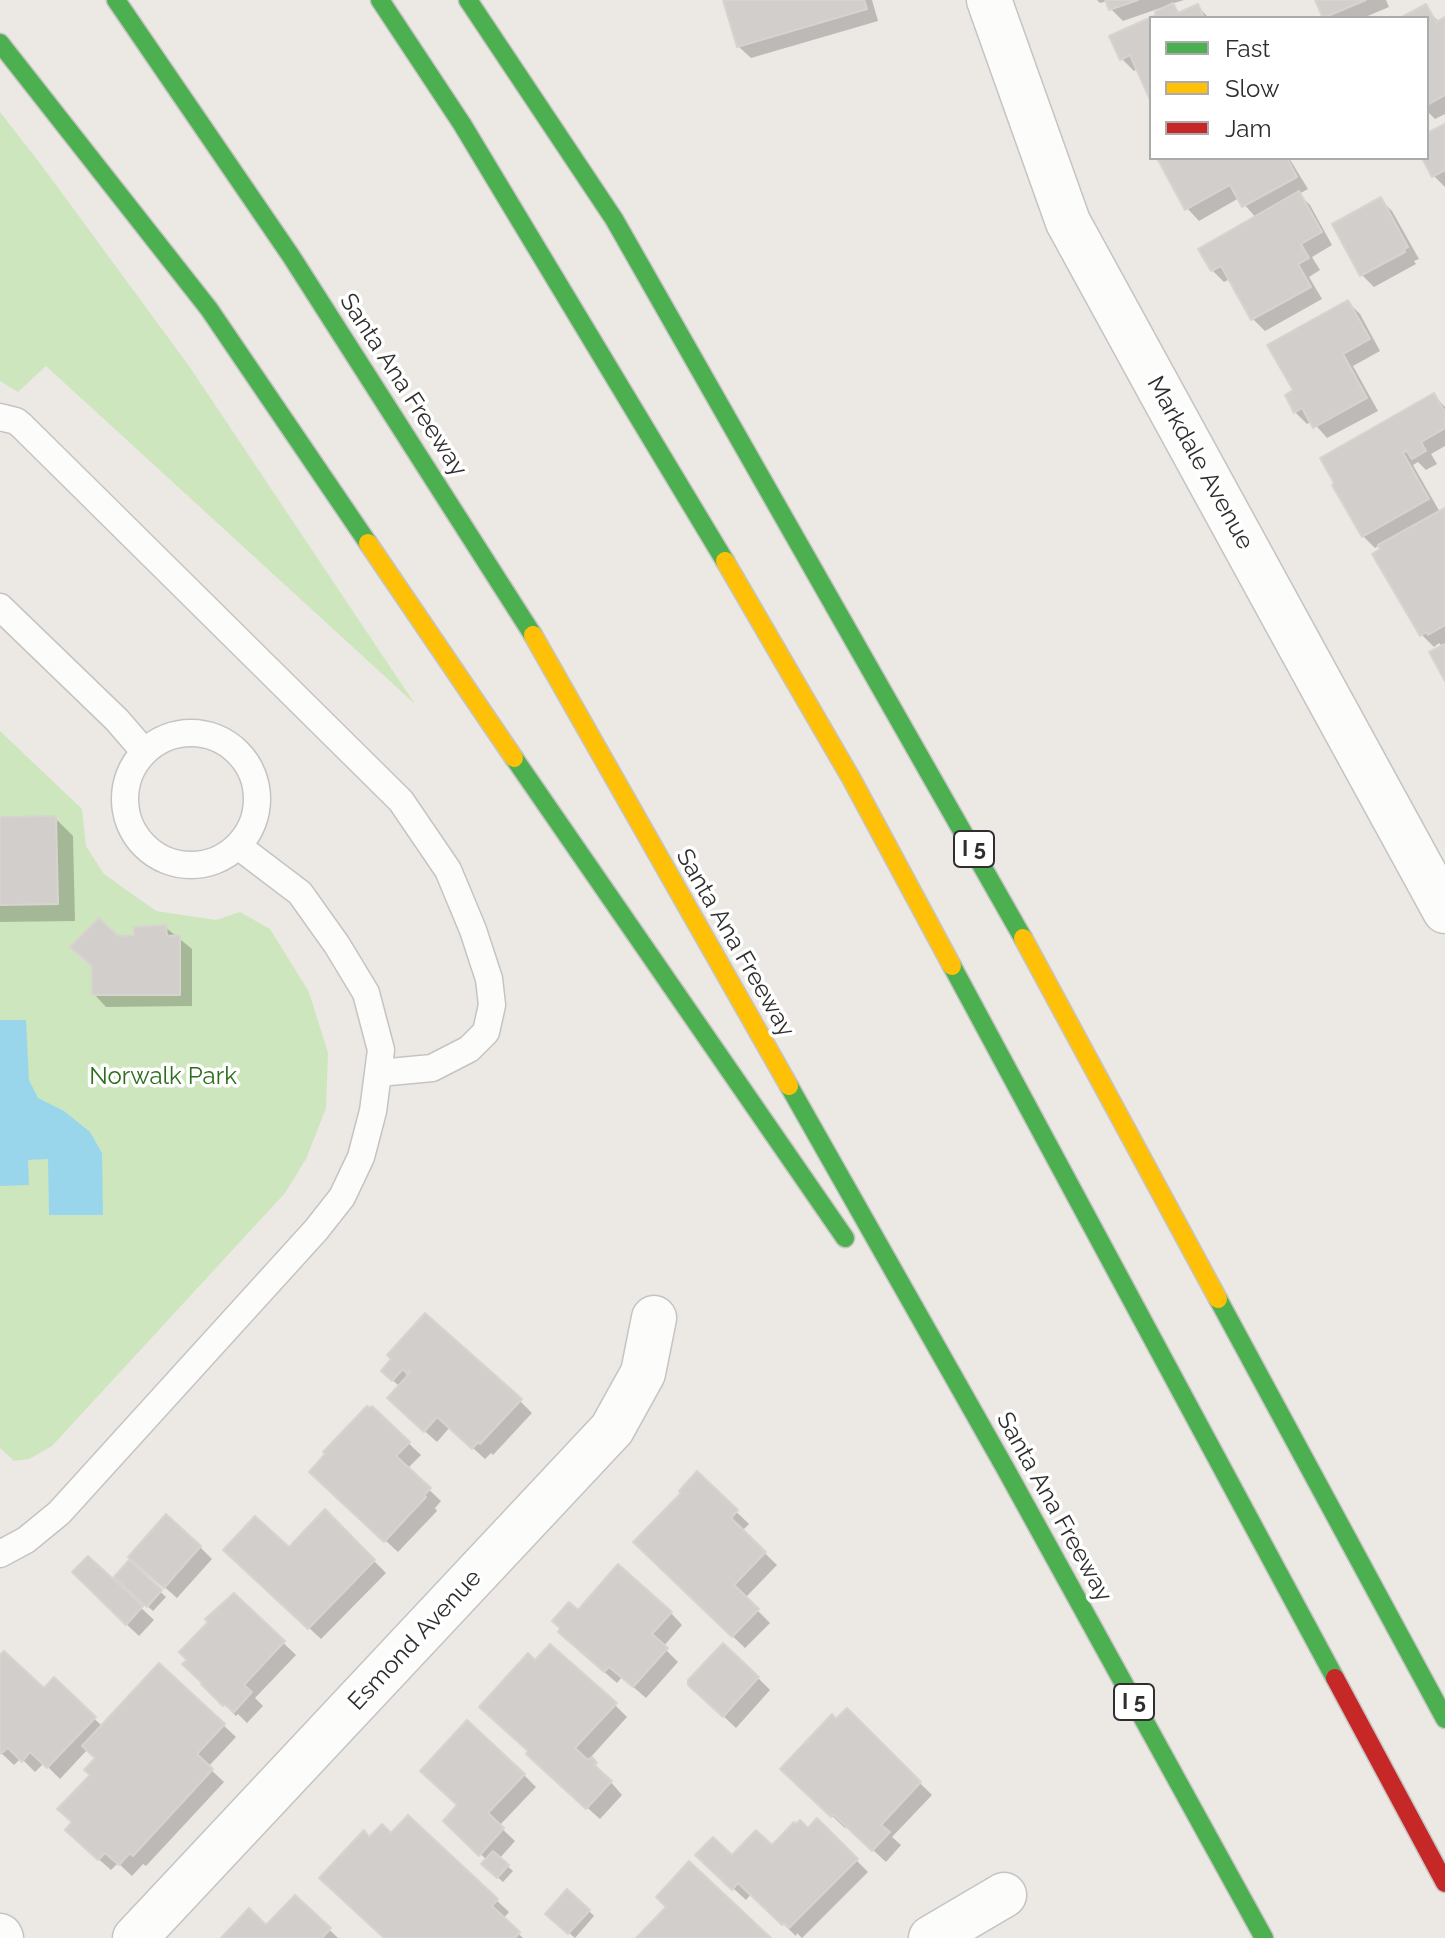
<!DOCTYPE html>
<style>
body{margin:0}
#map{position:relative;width:1445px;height:1938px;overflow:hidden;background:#ece8e4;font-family:Raleway,sans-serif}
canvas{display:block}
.legend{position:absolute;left:1149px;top:16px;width:280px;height:144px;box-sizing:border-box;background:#fff;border:2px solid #ababab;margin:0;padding:10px 14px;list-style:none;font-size:24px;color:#2e2e2e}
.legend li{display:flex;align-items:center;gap:16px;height:40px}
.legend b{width:40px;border:2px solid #ababab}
</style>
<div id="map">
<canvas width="1445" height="1938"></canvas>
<ul class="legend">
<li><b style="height:10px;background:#4caf50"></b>Fast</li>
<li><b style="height:10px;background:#ffc107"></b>Slow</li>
<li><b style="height:10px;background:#c62828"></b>Jam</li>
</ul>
</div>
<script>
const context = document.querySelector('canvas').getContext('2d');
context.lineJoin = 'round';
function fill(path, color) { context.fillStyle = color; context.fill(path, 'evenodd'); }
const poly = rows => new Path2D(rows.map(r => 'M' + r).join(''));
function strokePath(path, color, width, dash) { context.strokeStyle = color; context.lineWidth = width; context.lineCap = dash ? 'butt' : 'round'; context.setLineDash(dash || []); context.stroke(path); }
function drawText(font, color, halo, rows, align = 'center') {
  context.font = font + ' Raleway,sans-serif'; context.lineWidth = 7; context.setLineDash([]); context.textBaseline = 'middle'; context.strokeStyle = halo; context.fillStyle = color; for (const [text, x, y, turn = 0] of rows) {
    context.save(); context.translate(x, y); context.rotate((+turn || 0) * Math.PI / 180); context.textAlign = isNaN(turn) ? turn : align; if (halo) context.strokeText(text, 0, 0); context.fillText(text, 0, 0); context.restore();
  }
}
fill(poly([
 [0,112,42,166,189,366,415,704,46,366,18,392,0,381],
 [0,731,82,809,86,846,104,874,156,911,216,920,240,912,270,929,309,992,328,1053,326,1108,306,1159,285,1193,52,1446,29,1459,14,1461,0,1448]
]), '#cee6be');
fill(poly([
 [0,1020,26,1020,29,1080,38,1098,64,1111,90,1132,102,1153,103,1215,49,1215,48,1159,28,1160,29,1185,0,1186]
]), '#99d6ec');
fill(poly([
 [725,0,872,0,878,21,751,58,738,46],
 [1097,0,1184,0,1171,4,1181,14,1198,7,1209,18,1154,18,1167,9,1166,6,1123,21,1111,9,1108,1,1100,3],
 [1317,0,1386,0,1389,7,1363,18,1325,18],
 [1425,7,1439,22,1445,19,1445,114,1435,119,1427,111,1427,18,1404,18],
 [1151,19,1151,97,1138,68,1134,71,1122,59],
 [1445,126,1445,187,1434,176,1425,158,1427,158,1427,136],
 [1159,158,1289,158,1308,189,1299,194,1310,205,1332,245,1312,257,1320,270,1309,277,1322,299,1265,331,1253,319,1230,279,1224,282,1212,270,1256,218,1239,198,1199,221,1187,208],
 [1380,199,1392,211,1419,259,1414,261,1416,264,1374,287,1362,275,1334,225],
 [1348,302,1360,314,1380,351,1353,366,1378,411,1327,438,1312,421,1307,424,1295,412,1296,391],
 [1434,395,1445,407,1445,446,1431,454,1437,464,1426,470,1418,462,1413,465,1441,514,1445,512,1445,679,1443,647,1439,643,1434,647,1422,635,1380,545,1375,548,1363,536,1334,485],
 [55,818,73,836,75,921,0,922,0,819],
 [165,927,192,949,192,1006,106,1007,94,994,136,937],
 [394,1359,520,1401,532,1413,493,1455,491,1453,485,1459,450,1427,437,1442,401,1410,400,1387,383,1371],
 [372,1409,421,1455,407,1469,441,1501,435,1508,437,1511,398,1552,324,1484],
 [697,1474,749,1524,742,1531,777,1565,745,1598,770,1623,745,1648,635,1542,683,1493],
 [325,1512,386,1573,321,1639,238,1562,289,1550],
 [200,1547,212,1559,177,1598,143,1568],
 [88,1558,154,1620,139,1636,86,1586],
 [129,1563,166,1597,153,1611,116,1577],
 [234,1596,296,1655,255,1698,263,1706,247,1723,238,1714,236,1716,204,1684],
 [578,1613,671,1613,682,1625,663,1647,678,1662,646,1698,622,1677,617,1683,572,1644],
 [0,1657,44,1691,54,1680,102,1726,159,1665,236,1737,208,1767,224,1782,146,1866,143,1864,132,1876,118,1863,111,1870,79,1842,74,1823,97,1759,88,1749,60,1779,44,1763,35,1772,21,1758,14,1765,0,1752],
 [758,1678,770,1690,736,1728,702,1696],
 [615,1705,627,1717,590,1758,622,1795,600,1819,540,1766],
 [847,1711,932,1795,892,1837,901,1845,886,1862,847,1826,845,1828,783,1769],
 [524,1775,536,1787,499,1826,515,1841,499,1859,513,1871,503,1882,483,1864,487,1860,445,1821],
 [408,1818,509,1912,503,1919,523,1938,385,1938,370,1839,392,1836],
 [817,1821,868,1872,802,1938,797,1933,796,1936,751,1894,746,1900,710,1867,732,1858,772,1848,808,1831],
 [295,1897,338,1938,224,1938,266,1928],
 [589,1911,594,1916,575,1938,553,1919]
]), '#0003');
const building = poly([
 [723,0,864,0,867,9,737,47,723,0],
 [1105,0,1138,0,1109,10,1105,0],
 [1315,0,1366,0,1323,18,1315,0],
 [1173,3,1178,13,1198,4,1204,18,1151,18,1151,102,1130,55,1120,60,1109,36,1156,15,1155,12,1173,3],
 [1426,4,1436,22,1445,17,1445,95,1427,105,1427,18,1400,18,1426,4],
 [1445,124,1445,170,1432,177,1422,158,1427,158,1427,133,1445,124],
 [1157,158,1287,158,1297,177,1242,207,1230,185,1185,210,1157,158],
 [1299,191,1322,232,1301,244,1309,258,1298,264,1311,287,1251,320,1221,266,1211,271,1198,249,1299,191],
 [1381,197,1408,247,1404,249,1405,252,1360,276,1332,224,1381,197],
 [1348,300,1370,339,1343,354,1367,398,1313,428,1302,408,1294,413,1285,395,1293,390,1267,345,1348,300],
 [1434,393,1445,412,1445,428,1421,442,1426,451,1412,459,1406,450,1403,453,1429,499,1362,537,1332,485,1334,483,1320,458,1434,393],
 [1445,508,1445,625,1428,635,1427,632,1420,636,1372,554,1380,549,1378,545,1445,508],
 [1445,644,1445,681,1429,652,1445,644],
 [56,816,58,904,0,905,0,817,56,816],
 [99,918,118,936,134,935,134,927,166,925,167,936,180,935,180,995,92,995,92,966,70,947,99,918],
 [425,1313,522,1399,480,1444,478,1442,472,1449,437,1417,424,1432,387,1398,411,1372,409,1370,407,1374,403,1369,392,1381,381,1371,391,1359,387,1355,425,1313],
 [367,1406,370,1408,372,1406,410,1442,396,1456,431,1488,424,1495,426,1497,384,1542,309,1472,325,1454,323,1452,367,1406],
 [697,1471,738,1510,731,1518,766,1552,734,1585,759,1609,732,1637,633,1542,681,1493,679,1491,697,1471],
 [325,1509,375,1560,308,1629,223,1550,255,1516,289,1547,325,1509],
 [166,1514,201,1546,164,1588,128,1557,166,1514],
 [88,1556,143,1606,126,1625,72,1572,88,1556],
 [129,1560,162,1590,147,1607,114,1577,129,1560],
 [618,1564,672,1612,652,1634,668,1648,633,1687,609,1667,604,1672,558,1632,560,1628,552,1621,569,1602,578,1610,618,1564],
 [234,1593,285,1641,244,1685,252,1692,234,1712,224,1704,223,1706,201,1684,202,1683,182,1664,187,1660,179,1652,208,1622,205,1619,234,1593],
 [723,1643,759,1677,723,1717,688,1685,688,1680,723,1643],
 [550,1644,617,1703,575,1748,588,1760,592,1757,597,1763,594,1765,612,1781,586,1809,526,1754,528,1751,479,1707,528,1653,535,1660,550,1644],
 [4,1651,44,1688,54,1677,96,1717,47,1768,30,1752,22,1762,8,1748,0,1754,0,1655,4,1651],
 [159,1663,225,1724,197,1754,213,1769,133,1856,130,1853,119,1865,105,1853,98,1860,65,1830,72,1822,57,1809,90,1775,84,1770,95,1758,82,1746,159,1663],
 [847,1708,921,1782,881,1825,890,1832,872,1851,834,1815,831,1817,780,1769,832,1714,836,1719,847,1708],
 [467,1720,525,1774,488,1813,504,1828,479,1856,443,1821,457,1805,420,1771,467,1720],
 [408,1815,498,1899,492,1906,520,1932,515,1938,384,1938,319,1878,364,1830,369,1837,382,1824,391,1833,408,1815],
 [817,1818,858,1859,789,1928,784,1923,782,1925,738,1883,732,1890,695,1855,713,1837,732,1855,756,1830,772,1845,794,1822,796,1824,800,1820,808,1828,817,1818],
 [493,1851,509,1865,497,1878,481,1864,493,1851],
 [689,1861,771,1938,636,1938,666,1907,656,1897,689,1861],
 [567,1889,590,1910,568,1934,545,1914,567,1889],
 [295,1895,331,1928,322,1938,221,1938,249,1908,266,1925,295,1895]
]);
fill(building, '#d1cecb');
strokePath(building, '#d7d4d0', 2);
const lane = poly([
 [0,417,16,421,22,426,401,801,448,870,473,930,489,979,492,1005,486,1032,469,1049,432,1068,379,1073],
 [0,607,117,720,143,750],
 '125 799a66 66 0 1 1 132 0a66 66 0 1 1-132 0Z',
 [0,1554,26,1540,59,1513,316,1230,342,1197,361,1157,373,1111,381,1050,366,993,337,945,300,893,238,846]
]);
const street = poly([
 [989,0,1068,222,1445,911],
 [0,1936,1,1938],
 [135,1938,612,1429,643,1373,654,1318],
 [931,1938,1004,1895]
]);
const fast = poly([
 [116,0,291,256,533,635],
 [380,0,462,124,725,561],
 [468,0,614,219,1023,938],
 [0,43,209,309,368,543],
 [514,758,845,1238],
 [952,966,1335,1678],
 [789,1086,1004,1466,1264,1938],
 [1218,1299,1445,1719]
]);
const slow = poly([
 [368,543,514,758],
 [725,561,851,778,952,966],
 [533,635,789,1086],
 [1023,938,1218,1299]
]);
const jam = poly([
 [1335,1678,1445,1883]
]);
strokePath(lane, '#c5c4c5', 29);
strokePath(street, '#c5c4c5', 47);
strokePath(fast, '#c6c5c4', 21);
strokePath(slow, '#c6c5c4', 21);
strokePath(jam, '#c6c5c4', 21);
strokePath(lane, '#fcfcfb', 26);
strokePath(street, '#fcfcfb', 44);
strokePath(fast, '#4caf50', 18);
strokePath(slow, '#ffc107', 18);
strokePath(jam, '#c62828', 18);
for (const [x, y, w] of [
 [974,849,40],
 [1134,1702,40]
]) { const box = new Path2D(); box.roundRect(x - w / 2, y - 18, w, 36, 6); context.fillStyle = '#fff'; context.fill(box); strokePath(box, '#2e2e2e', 2); }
drawText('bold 22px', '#2e2e2e', null, [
 ["I 5",974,849],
 ["I 5",1134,1702]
]);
drawText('24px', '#2e2e2e', '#fff', [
 ["Santa Ana Freeway",403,385,57],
 ["Markdale Avenue",1200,463,61],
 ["Santa Ana Freeway",735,943,60],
 ["Santa Ana Freeway",1054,1507,61],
 ["Esmond Avenue",415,1640,-47]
]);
drawText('24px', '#2c6e1b', '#fff', [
 ["Norwalk Park",163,1077]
]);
</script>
